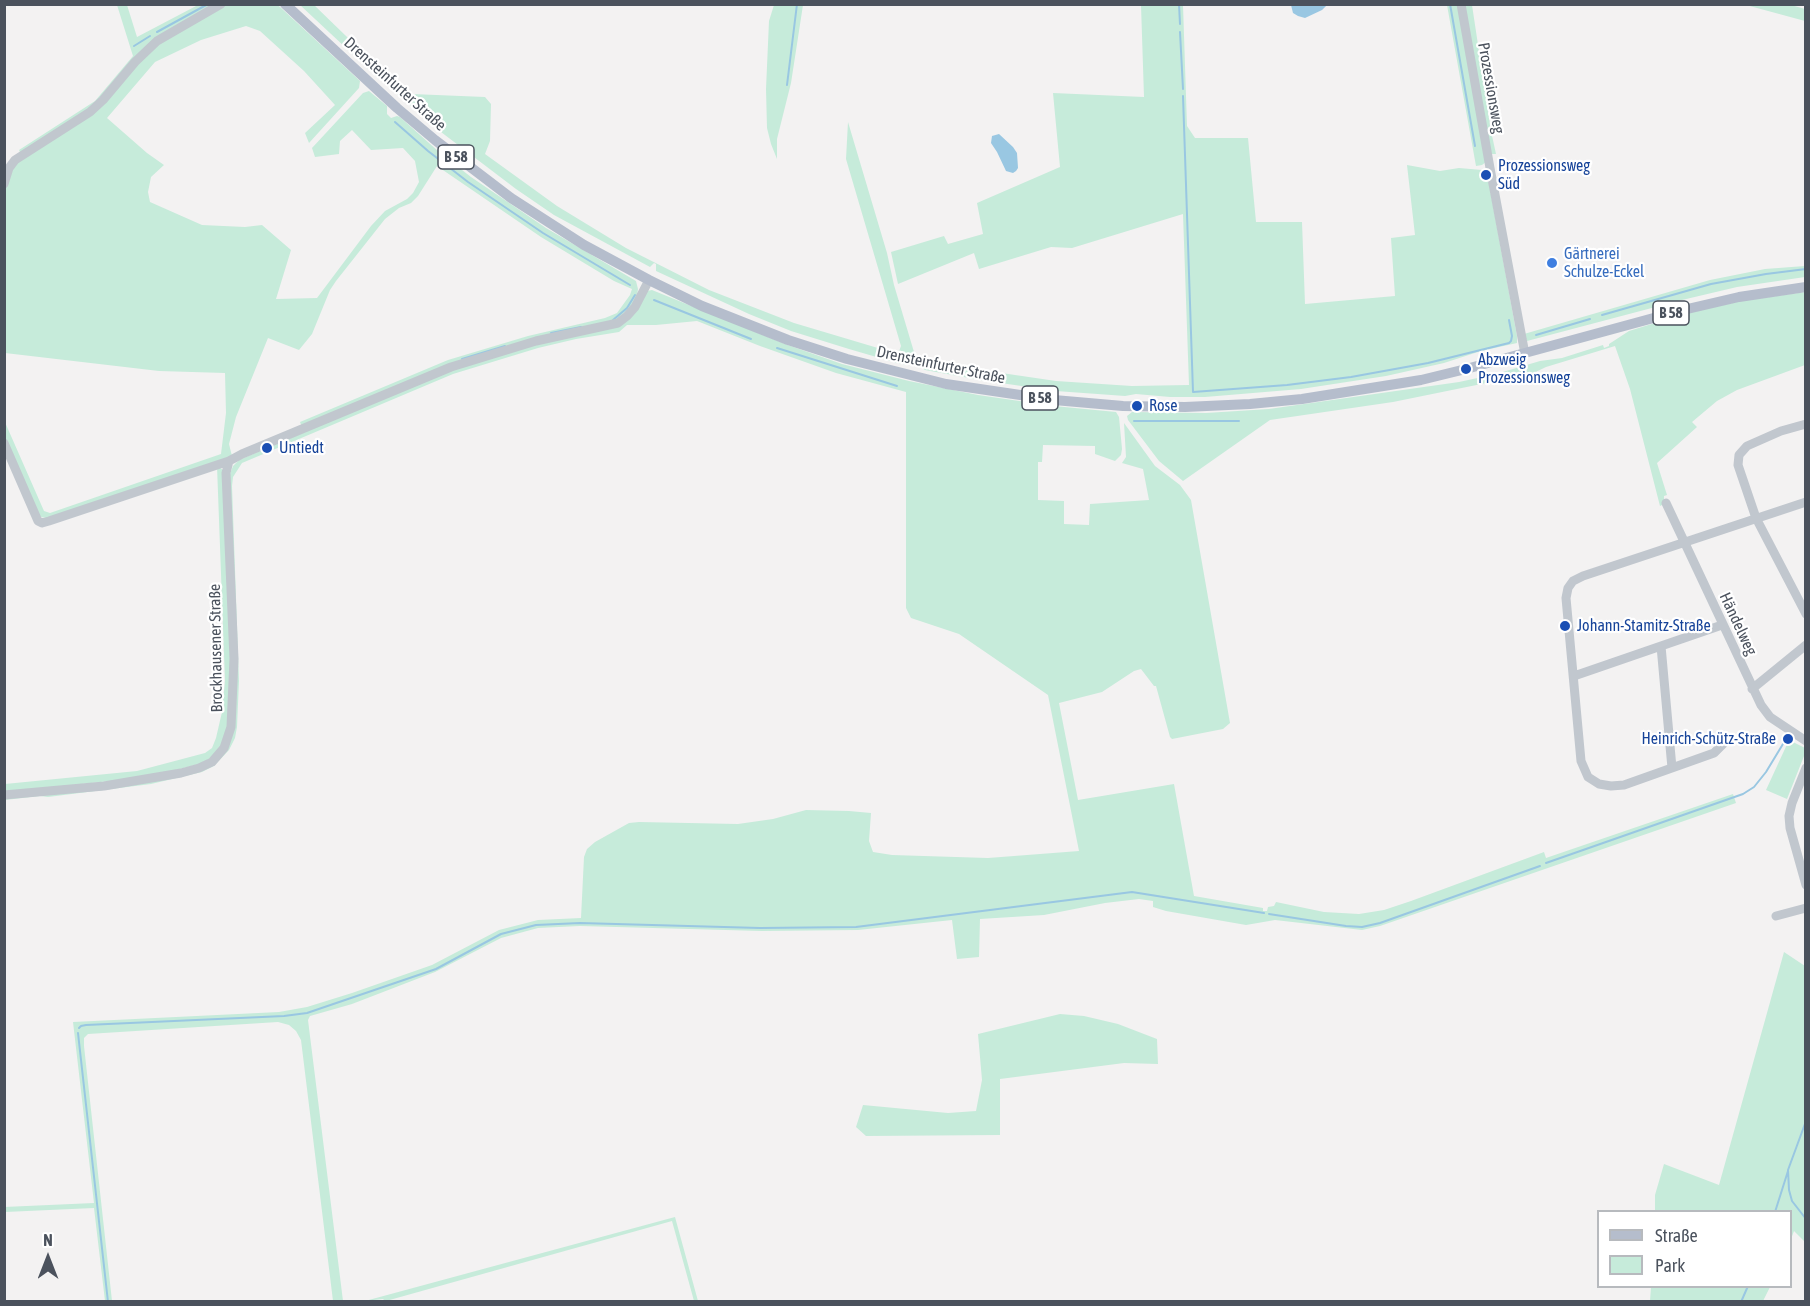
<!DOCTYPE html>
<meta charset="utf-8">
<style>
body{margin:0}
#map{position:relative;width:1810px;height:1306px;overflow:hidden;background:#f3f2f2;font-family:"Asap Condensed",sans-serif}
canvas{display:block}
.frame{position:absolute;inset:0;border:6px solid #4b525d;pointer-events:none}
.legend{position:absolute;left:1597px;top:1210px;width:195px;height:78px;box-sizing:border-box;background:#fff;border:2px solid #b7babe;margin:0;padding:8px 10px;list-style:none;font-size:18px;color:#4b525d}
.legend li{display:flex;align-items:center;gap:12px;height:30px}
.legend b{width:30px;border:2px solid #b7babe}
.north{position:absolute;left:18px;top:1228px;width:60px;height:60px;-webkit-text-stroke:4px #fff;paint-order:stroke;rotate:0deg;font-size:16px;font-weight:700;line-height:24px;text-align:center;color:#4b525d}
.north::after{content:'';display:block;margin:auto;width:21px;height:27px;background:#4b525d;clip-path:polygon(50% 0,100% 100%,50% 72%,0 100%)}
</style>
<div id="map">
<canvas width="1810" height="1306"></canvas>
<div class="frame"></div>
<ul class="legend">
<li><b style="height:8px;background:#b5bdcc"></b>Straße</li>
<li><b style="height:16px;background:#c6ebda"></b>Park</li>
</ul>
<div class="north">N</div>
</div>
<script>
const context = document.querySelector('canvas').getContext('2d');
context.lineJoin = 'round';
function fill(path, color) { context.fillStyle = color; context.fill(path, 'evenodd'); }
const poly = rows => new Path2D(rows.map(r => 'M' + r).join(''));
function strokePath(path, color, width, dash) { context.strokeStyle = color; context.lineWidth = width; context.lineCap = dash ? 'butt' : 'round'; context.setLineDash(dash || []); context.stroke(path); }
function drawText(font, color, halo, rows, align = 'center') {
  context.font = font + ' "Asap Condensed",sans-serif'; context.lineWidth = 4.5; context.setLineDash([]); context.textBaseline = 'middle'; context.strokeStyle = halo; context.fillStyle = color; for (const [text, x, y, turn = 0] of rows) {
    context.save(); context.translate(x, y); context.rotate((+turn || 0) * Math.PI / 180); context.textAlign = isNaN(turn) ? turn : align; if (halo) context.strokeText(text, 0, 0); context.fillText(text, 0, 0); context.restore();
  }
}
fill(poly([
 [276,4,280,7,360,81,359,88,309,143,305,133,335,105,304,71,260,31,246,26,201,40,155,62,107,118,147,153,164,165,151,177,148,192,150,202,202,225,245,227,262,225,291,250,276,299,317,298,371,226,385,211,407,199,413,193,419,182,415,161,403,148,371,150,352,130,340,141,339,154,315,157,312,148,363,93,369,91,387,106,387,114,391,118,397,116,400,117,439,152,471,177,546,228,636,281,638,289,637,296,632,305,617,320,536,339,302,427,300,422,448,360,528,336,605,318,617,313,630,295,632,289,614,281,541,237,437,166,418,196,411,203,399,208,385,219,336,281,330,290,312,334,299,350,268,338,236,417,229,444,232,456,46,518,41,517,37,512,5,438,4,420,44,511,50,513,221,454,226,413,225,373,159,371,5,353,4,191,11,169,16,160,91,113,159,42,225,5],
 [117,5,127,5,137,37,198,5,216,5,155,39,96,104,21,154,19,150,95,101,133,56],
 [300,5,314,5,377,66,412,94,485,97,491,104,490,141,485,154,557,206,626,248,709,290,794,323,898,354,901,346,846,159,848,122,887,253,894,285,914,352,910,362,907,365,897,363,849,349,791,331,749,314,656,271,656,264,654,263,650,267,554,215,516,189,441,132,376,76],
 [774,5,803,5,791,83,777,139,777,159,771,144,767,128,766,89,769,21],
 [1141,5,1183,5,1187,126,1195,138,1248,138,1256,222,1302,222,1305,304,1395,296,1391,238,1415,235,1407,165,1440,171,1459,168,1482,170,1487,173,1517,336,1517,343,1481,351,1444,363,1386,376,1301,389,1205,397,1170,397,1136,394,1125,396,1056,391,980,380,925,370,919,365,918,357,981,370,1056,381,1132,386,1189,385,1183,214,1072,248,1051,247,979,269,974,253,898,284,891,252,944,236,948,244,983,234,977,203,1060,167,1053,93,1144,97],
 [1447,5,1458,5,1486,162,1482,165,1476,166],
 [1465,5,1472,5,1491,131,1496,154,1490,154],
 [1746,5,1791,5,1805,9,1805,21],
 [1805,266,1805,277,1737,287,1682,300,1527,341,1524,334,1710,280,1765,269],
 [652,290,785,344,842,364,909,381,978,395,1054,406,1116,412,1119,417,1122,449,1121,455,1115,461,1095,454,1095,446,1043,445,1042,462,1038,462,1038,500,1064,501,1064,524,1089,525,1090,504,1149,500,1143,469,1122,463,1126,457,1124,423,1155,466,1180,485,1191,500,1230,723,1223,729,1172,739,1170,737,1156,686,1154,686,1141,669,1134,671,1102,692,1059,703,1078,800,1174,784,1194,896,1263,908,1263,911,1267,911,1268,907,1274,906,1276,902,1324,912,1359,914,1384,910,1411,901,1544,852,1546,858,1733,794,1736,803,1380,926,1362,930,1275,920,1246,925,1166,911,1153,907,1153,901,1139,899,1105,903,1044,915,980,919,979,957,957,959,952,920,858,930,762,931,580,926,538,928,501,938,435,972,352,1004,310,1016,308,1020,343,1301,333,1301,301,1040,296,1031,289,1025,278,1022,88,1034,84,1038,84,1046,112,1301,105,1301,94,1208,5,1212,4,1207,94,1203,73,1022,279,1012,307,1007,352,993,432,965,499,930,538,920,581,918,584,857,587,849,595,842,629,823,639,822,738,824,773,819,806,810,849,811,871,813,869,841,873,852,892,855,988,858,1079,851,1048,695,959,634,911,618,906,608,906,392,836,373,760,346,697,321,656,325,627,325,619,332,576,339,538,348,453,374,242,463,233,477,232,486,239,681,237,727,235,738,229,750,214,766,202,772,151,784,48,797,40,796,5,800,5,798,200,770,231,738,230,474,233,466,239,460,451,370,536,344,610,328,647,291],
 [1805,292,1805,365,1737,390,1717,401,1692,422,1697,427,1657,463,1667,495,1664,496,1664,504,1660,506,1630,389,1615,346,1546,367,1521,379,1506,379,1393,402,1270,420,1183,481,1159,461,1128,420,1127,416,1132,412,1206,413,1269,409,1459,382,1496,374,1540,361,1562,358,1603,345,1604,348,1609,346,1609,344,1629,331,1684,314,1741,301],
 [217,466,222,469,224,473,232,658,228,726,221,748,211,758,199,764,149,777,5,792,5,784,137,771,205,753,212,748,216,738,222,712,225,681],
 [1789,740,1805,748,1806,751,1787,799,1766,790],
 [1784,952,1805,966,1805,1242,1794,1231,1791,1239,1790,1212,1655,1211,1655,1195,1664,1164,1719,1185],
 [1060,1014,1084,1016,1118,1024,1157,1039,1158,1064,1124,1063,1000,1079,1000,1135,866,1136,856,1127,863,1105,948,1113,976,1111,982,1080,978,1034],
 [675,1217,698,1301,694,1301,672,1221,386,1301,380,1301,384,1300,383,1299,365,1301],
 [1651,1287,1651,1286,1770,1287,1763,1301,1650,1301]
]), '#c6ebda');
fill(poly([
 [1291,5,1291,4,1327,5,1322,10,1305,18,1298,16,1293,13],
 [999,134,1013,147,1017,153,1018,168,1016,171,1013,173,1006,171,997,152,991,143,992,136]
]), '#99c7e2');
strokePath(poly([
 [1179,4,1180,24],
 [1450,4,1475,146],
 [157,32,208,4],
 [1180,32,1183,89],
 [134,46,150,36],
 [787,85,797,4],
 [1183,96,1193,392,1287,385,1351,377,1428,363,1509,343,1511,341,1512,336,1509,320],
 [395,122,428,151,468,182,543,233,630,285],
 [654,300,751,339],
 [1602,315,1711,284,1766,274,1806,269],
 [613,320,627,308,635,295],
 [551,333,581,327],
 [1536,335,1590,319],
 [777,348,897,386],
 [462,359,505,346],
 [1134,421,1239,421],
 [1546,863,1743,794,1754,787,1766,772,1786,739],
 [1269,914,1346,926,1362,927,1380,923,1540,866],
 [79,1028,81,1026,86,1025,284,1016,307,1013,436,969,501,934,536,925,580,923,760,928,856,927,1132,892,1264,913],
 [78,1033,108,1302],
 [1806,1121,1788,1170,1789,1190,1792,1201,1806,1219],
 [1775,1212,1788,1171],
 [1741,1302,1748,1286]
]), '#99c7e2', 2);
strokePath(poly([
 [1461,4,1490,168,1525,354],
 [4,184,9,168,15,160,90,112,103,100,135,62,157,41,221,4],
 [1806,424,1781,431,1747,446,1739,455,1738,465,1756,518,1806,614],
 [4,443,38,521,42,523,49,521,229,461,242,454,451,367,536,341,618,323,627,316,635,307,649,280],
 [1666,503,1761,705,1770,717,1806,741],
 [1661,646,1672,768],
 [1574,676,1722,625],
 [1752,689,1806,645],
 [1726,741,1714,753,1624,785,1611,786,1599,784,1588,777,1581,761,1566,598,1568,588,1573,581,1583,576,1806,502],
 [1806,768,1792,803,1789,816,1790,828,1806,885],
 [4,795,104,786,181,773,199,768,212,762,224,748,231,727,234,659,226,473,229,461],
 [1776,916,1806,908]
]), '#c1c7ce', 9);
strokePath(poly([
 [285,4,397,108,435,140,511,198,584,245,649,280,702,306,788,340,847,359,946,384,1054,400,1123,406,1185,407,1250,404,1302,399,1421,380,1466,369,1683,310,1739,297,1806,287]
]), '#b5bdcc', 10);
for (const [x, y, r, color] of [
 [1486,175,6,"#1a4fb4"],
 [1552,263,6,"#3f7fe0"],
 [1466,369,6,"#1a4fb4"],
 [1137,406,6,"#1a4fb4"],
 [267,448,6,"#1a4fb4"],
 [1565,626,6,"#1a4fb4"],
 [1788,739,6,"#1a4fb4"]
]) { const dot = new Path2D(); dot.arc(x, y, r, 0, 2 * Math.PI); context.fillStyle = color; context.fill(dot); strokePath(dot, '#fff', 2); }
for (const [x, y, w] of [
 [456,157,36],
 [1671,313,36],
 [1040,398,36]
]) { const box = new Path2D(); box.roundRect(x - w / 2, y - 12, w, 24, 4.5); context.fillStyle = '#fff'; context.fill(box); strokePath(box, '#4b525d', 1.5); }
drawText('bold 15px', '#4b525d', null, [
 ["B 58",456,157],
 ["B 58",1671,313],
 ["B 58",1040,398]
]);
drawText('16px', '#4b525d', '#fff', [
 ["Drensteinfurter Straße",395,84,42],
 ["Prozessionsweg",1491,88,80],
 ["Drensteinfurter Straße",941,365,12],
 ["Händelweg",1738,624,65],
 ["Brockhausener Straße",216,648,-91]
]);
drawText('16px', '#164399', '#fff', [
 ["Prozessionsweg",1498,166],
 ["Süd",1498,184],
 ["Abzweig",1478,360],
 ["Prozessionsweg",1478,378],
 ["Rose",1149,406],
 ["Untiedt",279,448],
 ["Johann-Stamitz-Straße",1577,626],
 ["Heinrich-Schütz-Straße",1776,739,"right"]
], 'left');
drawText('16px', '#366cbe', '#fff', [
 ["Gärtnerei",1564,254],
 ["Schulze-Eckel",1564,272]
], 'left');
</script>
